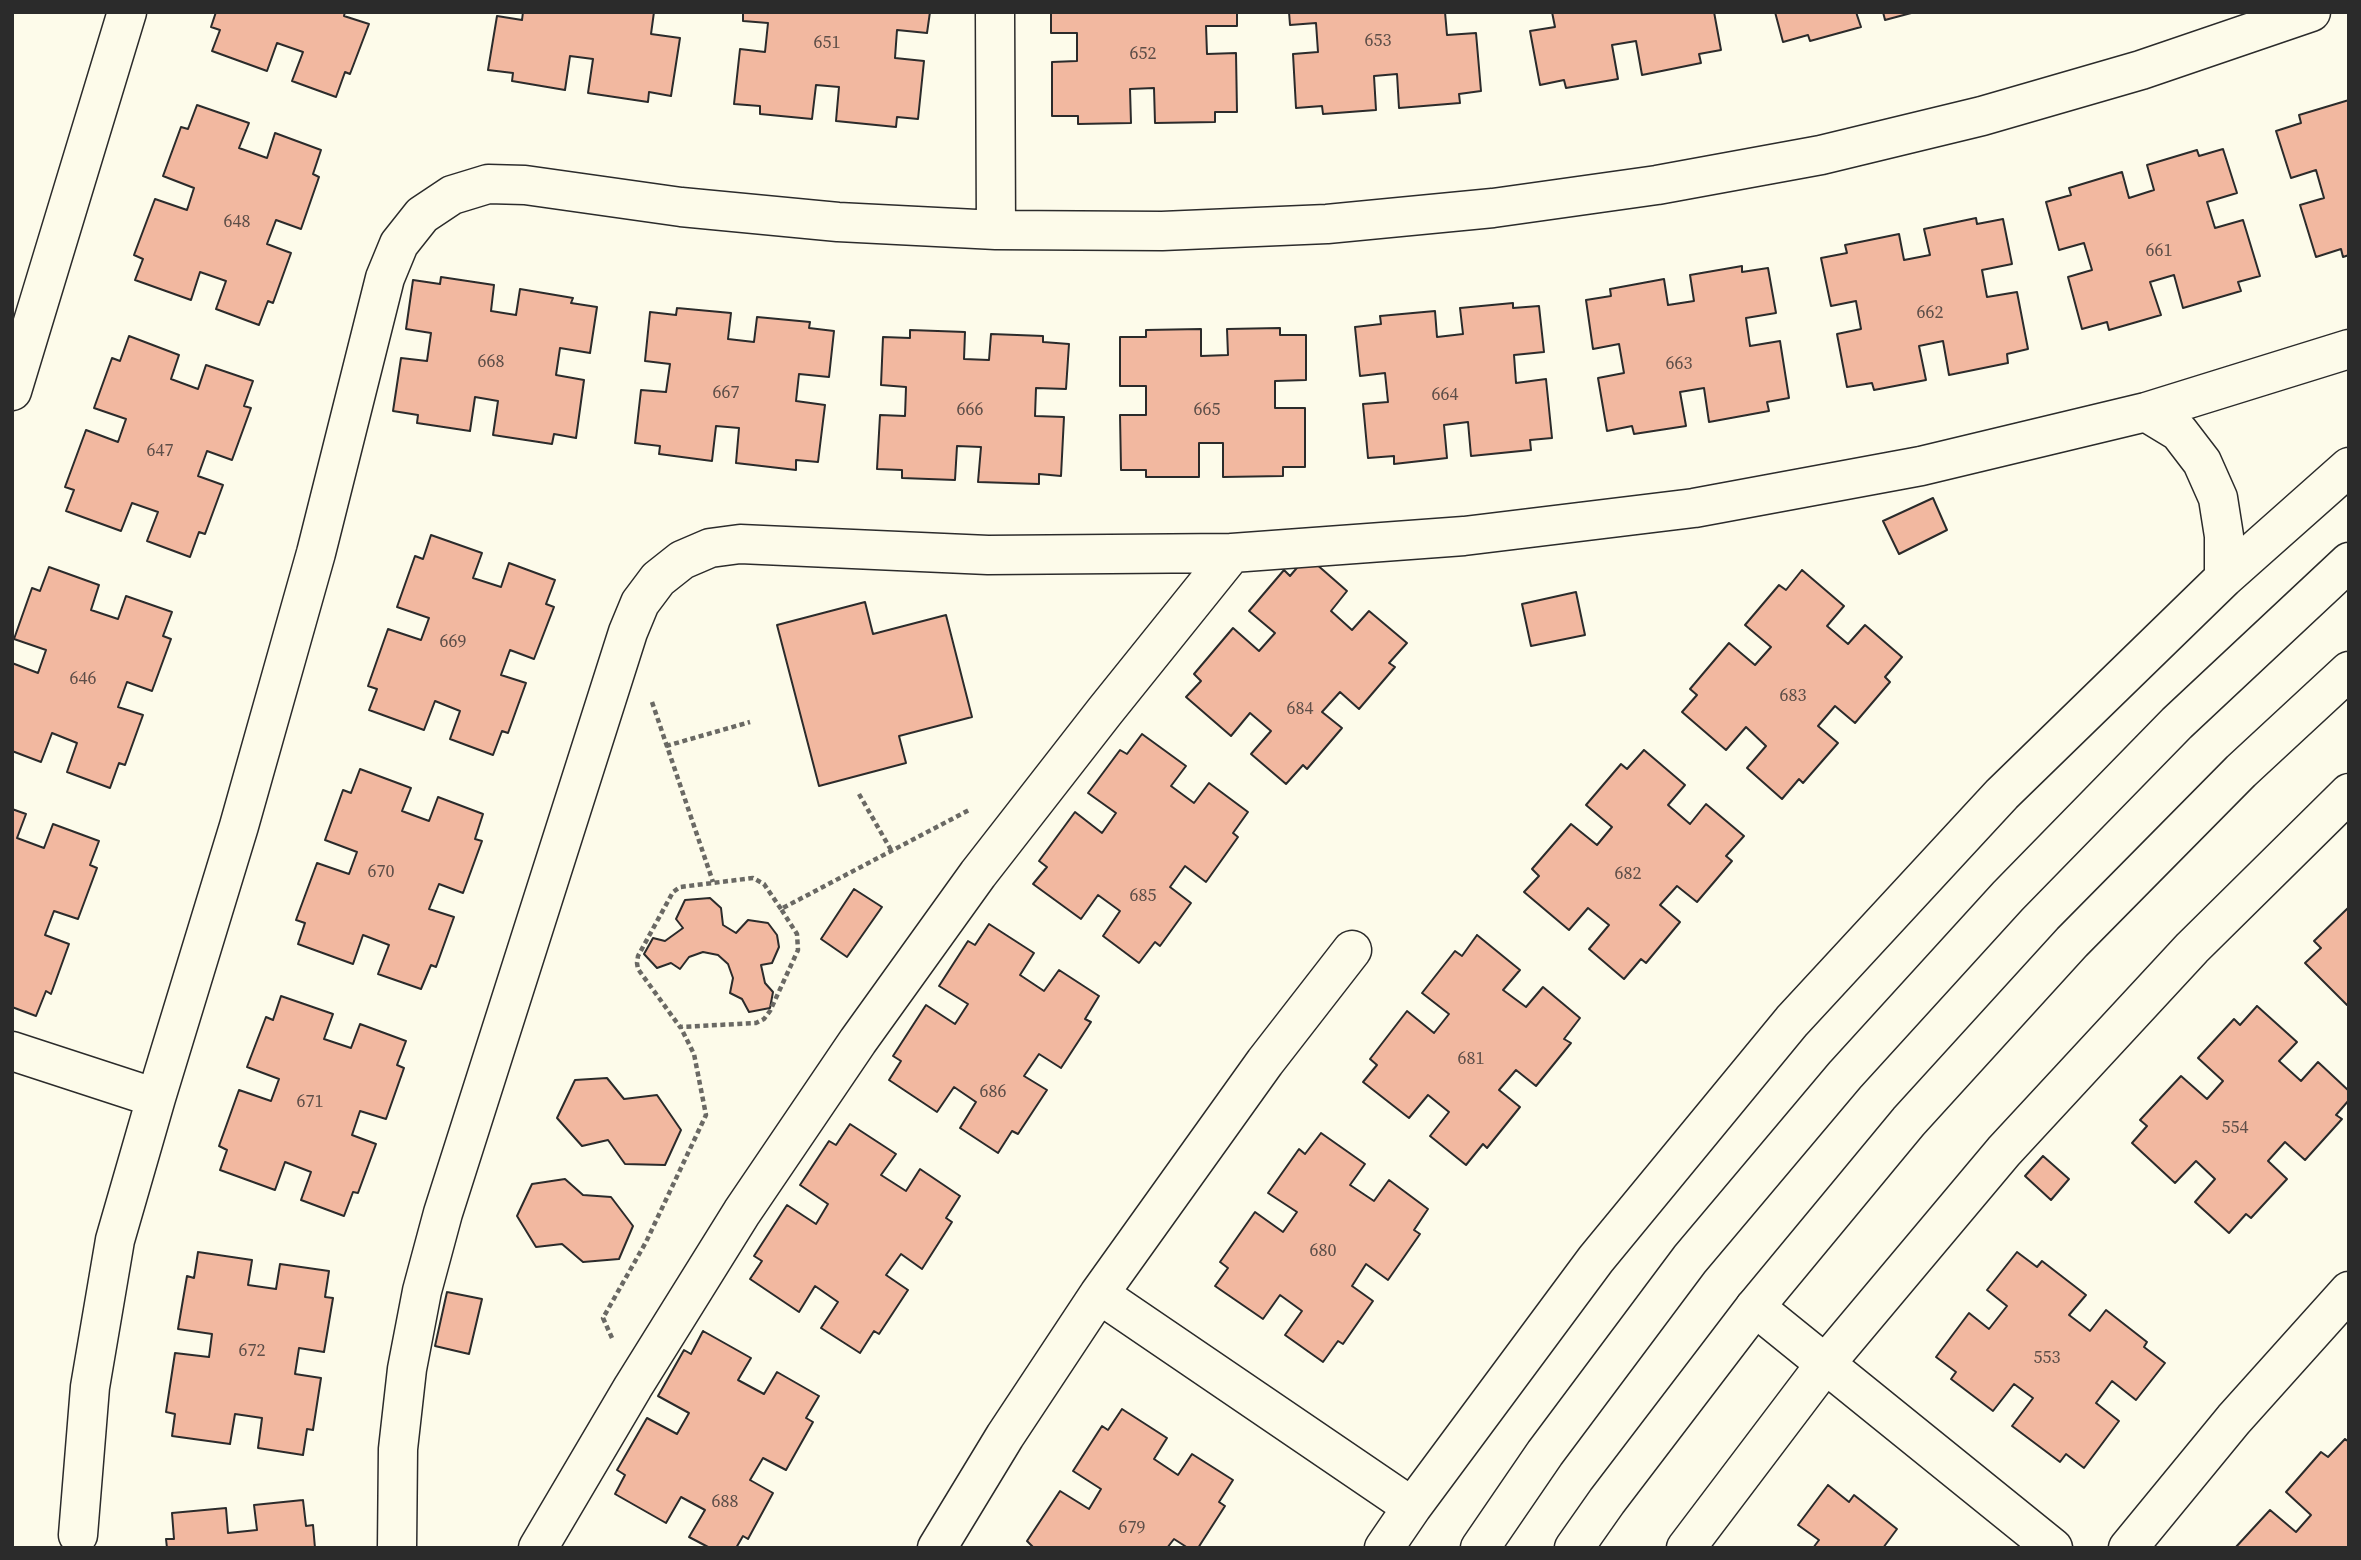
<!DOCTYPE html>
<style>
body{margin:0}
#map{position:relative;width:2361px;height:1560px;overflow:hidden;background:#fdfbea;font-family:"Source Serif 4",serif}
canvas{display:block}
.frame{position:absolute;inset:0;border:14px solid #2b2b2b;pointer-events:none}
</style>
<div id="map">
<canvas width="2361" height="1560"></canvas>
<div class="frame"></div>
</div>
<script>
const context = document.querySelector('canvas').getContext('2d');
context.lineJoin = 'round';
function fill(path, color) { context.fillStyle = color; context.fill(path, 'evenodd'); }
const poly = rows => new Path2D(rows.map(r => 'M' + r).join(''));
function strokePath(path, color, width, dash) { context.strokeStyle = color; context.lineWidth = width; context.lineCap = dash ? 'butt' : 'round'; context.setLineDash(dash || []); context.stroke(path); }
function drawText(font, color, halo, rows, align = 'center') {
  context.font = font + ' "Source Serif 4",serif'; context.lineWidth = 5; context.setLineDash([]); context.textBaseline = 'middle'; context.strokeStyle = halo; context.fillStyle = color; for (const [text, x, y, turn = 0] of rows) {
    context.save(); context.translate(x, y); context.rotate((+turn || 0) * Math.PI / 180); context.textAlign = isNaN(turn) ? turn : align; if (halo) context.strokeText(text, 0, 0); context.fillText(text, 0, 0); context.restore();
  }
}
const building = poly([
 [216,12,345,12,344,16,369,24,350,74,345,72,336,97,292,81,303,52,277,43,267,71,212,51,220,30,211,27,216,12],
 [523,12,654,12,651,34,680,38,671,96,649,92,648,102,588,93,593,59,570,56,565,90,512,81,513,73,488,70,497,16,522,20,523,12],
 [743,12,930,12,927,33,897,30,895,58,924,61,918,119,897,117,896,127,836,121,839,87,816,85,812,119,760,114,760,106,734,104,740,49,765,52,768,23,743,21,743,12],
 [1051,12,1237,12,1237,26,1206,26,1207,54,1236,53,1237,112,1215,112,1215,122,1155,123,1154,88,1130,89,1131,123,1078,124,1078,116,1052,116,1052,62,1077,61,1077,33,1051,33,1051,12],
 [1289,12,1445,12,1447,35,1476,33,1481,91,1459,94,1460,103,1399,108,1397,74,1374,76,1376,110,1323,114,1322,106,1296,108,1293,54,1318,52,1316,23,1290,25,1289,12],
 [1552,12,1714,12,1721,50,1699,54,1701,63,1642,75,1636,41,1612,45,1618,79,1566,88,1564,80,1540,85,1530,31,1555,27,1552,12],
 [1775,12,1856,12,1861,27,1810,41,1808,35,1783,42,1775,12],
 [1883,12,1915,12,1885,20,1883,12],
 [2349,100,2349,255,2343,257,2341,249,2316,257,2300,205,2324,198,2316,170,2291,178,2276,131,2301,123,2299,115,2349,100],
 [197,105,249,123,239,148,267,158,275,133,321,150,313,174,319,177,301,229,276,220,267,244,291,253,273,303,268,301,259,325,216,309,226,281,200,272,191,300,135,280,143,259,134,255,155,199,187,210,194,188,163,176,181,127,188,129,197,105],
 [2223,149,2237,193,2207,202,2215,228,2243,220,2260,276,2238,282,2241,291,2183,308,2174,275,2150,282,2161,315,2109,330,2107,322,2082,329,2068,277,2092,270,2084,243,2059,250,2046,202,2071,195,2069,188,2122,172,2129,198,2154,190,2147,165,2197,150,2199,156,2223,149],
 [1976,218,1977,224,2003,219,2012,264,1982,270,1987,297,2017,292,2028,349,2007,354,2008,363,1949,375,1943,341,1919,346,1926,380,1874,390,1872,383,1847,387,1837,334,1861,329,1856,301,1831,306,1821,258,1847,253,1845,245,1899,234,1904,260,1930,255,1924,229,1976,218],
 [1742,266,1742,272,1768,268,1776,313,1746,318,1750,346,1780,341,1789,398,1767,402,1769,411,1709,422,1704,388,1680,392,1686,426,1634,434,1632,426,1607,431,1598,378,1624,373,1619,344,1593,349,1586,300,1611,296,1610,289,1664,279,1668,305,1694,301,1690,275,1742,266],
 [441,277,494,285,491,311,516,315,520,289,573,298,571,303,597,307,590,353,560,348,556,375,584,380,576,438,554,434,552,444,493,435,498,401,475,397,470,431,417,423,418,415,393,411,401,358,427,361,431,333,406,329,413,280,440,284,441,277],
 [1513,303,1513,308,1539,306,1544,352,1514,355,1516,383,1546,379,1552,438,1530,440,1531,450,1471,456,1468,422,1444,425,1447,458,1394,464,1394,456,1368,458,1363,404,1388,402,1385,373,1360,376,1355,327,1381,324,1380,316,1435,311,1437,337,1463,334,1460,308,1513,303],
 [677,308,731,313,728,339,754,342,757,317,810,322,809,328,834,331,829,377,799,374,796,401,825,405,818,462,796,460,796,470,736,463,739,428,716,426,712,461,659,454,660,446,635,443,641,390,666,392,670,364,645,361,650,312,676,315,677,308],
 [1280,328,1280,335,1306,335,1306,380,1275,381,1275,408,1305,408,1305,467,1283,467,1283,476,1223,477,1223,443,1199,443,1199,477,1146,477,1146,470,1121,470,1120,415,1146,415,1146,386,1120,386,1120,337,1146,337,1146,330,1201,329,1201,356,1228,355,1227,329,1280,328],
 [910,330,965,332,964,359,989,360,991,334,1043,336,1043,342,1069,344,1066,389,1036,388,1035,416,1064,417,1061,476,1039,474,1039,484,978,482,981,447,957,446,955,480,902,478,902,470,877,469,880,415,905,416,906,387,881,385,883,337,910,338,910,330],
 [129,336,179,355,171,379,198,389,206,365,253,381,244,406,251,408,232,460,207,451,198,476,223,485,205,534,199,532,190,557,147,541,158,512,132,503,121,531,66,511,74,490,65,487,86,430,118,442,126,419,94,408,112,358,120,361,129,336],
 [1933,498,1947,530,1899,554,1883,521,1933,498],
 [431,535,482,553,473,578,501,587,509,563,555,580,546,604,554,607,534,659,510,650,501,675,526,683,508,733,502,731,493,755,450,739,460,711,435,701,424,730,369,710,377,689,368,686,388,629,421,640,429,618,397,607,415,556,423,559,431,535],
 [1307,556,1347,591,1331,611,1352,630,1369,611,1407,643,1389,663,1395,667,1359,709,1340,692,1322,712,1342,728,1307,769,1303,765,1286,784,1251,754,1271,731,1250,713,1231,736,1186,697,1201,681,1194,674,1233,628,1259,651,1275,633,1249,611,1284,570,1290,576,1307,556],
 [49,567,99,585,91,610,118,619,126,596,172,612,163,636,171,639,152,691,127,682,118,707,143,715,125,765,119,763,110,788,67,772,77,743,52,733,41,762,12,751,12,663,38,673,46,650,14,639,32,588,40,591,49,567],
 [1802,570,1844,606,1827,626,1848,644,1865,625,1902,657,1885,677,1890,682,1855,723,1835,706,1818,726,1838,743,1803,783,1799,779,1782,799,1747,768,1766,746,1746,727,1726,750,1682,712,1697,695,1690,689,1729,643,1755,665,1771,647,1745,625,1779,585,1786,590,1802,570],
 [1576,592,1585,635,1531,646,1522,604,1576,592],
 [865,602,873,634,946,615,972,717,899,736,906,763,819,786,777,625,865,602],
 [1142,734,1186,766,1171,786,1194,803,1209,783,1248,812,1233,833,1238,837,1206,882,1185,866,1170,887,1191,903,1160,946,1155,942,1139,963,1103,936,1120,911,1098,895,1081,919,1033,884,1047,867,1039,861,1075,812,1102,833,1116,813,1088,793,1120,750,1127,754,1142,734],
 [1644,750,1685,785,1668,805,1690,824,1706,804,1744,836,1726,856,1732,861,1697,902,1677,886,1660,905,1680,922,1646,963,1641,959,1624,979,1589,949,1609,925,1588,908,1569,930,1524,892,1539,876,1532,869,1571,824,1597,845,1612,827,1586,805,1621,764,1627,769,1644,750],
 [360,769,411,788,402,811,429,821,438,797,483,814,475,839,482,841,463,893,439,884,429,909,454,917,436,967,431,965,421,989,378,974,389,945,363,935,353,964,298,944,305,923,296,920,317,863,349,874,357,852,325,840,343,790,351,793,360,769],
 [12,809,26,814,17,838,44,848,53,824,99,841,90,865,97,868,78,919,54,911,45,935,69,944,51,994,46,991,36,1016,12,1007,12,809],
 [854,889,882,907,847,957,821,939,854,889],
 [710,898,721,908,723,925,736,933,748,920,768,923,777,935,779,947,772,963,761,965,765,983,773,992,770,1008,749,1012,742,999,730,993,733,978,728,964,718,955,703,952,689,957,680,969,671,963,657,968,644,954,653,938,665,941,683,928,676,919,685,900,710,898],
 [2349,907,2349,1003,2347,1005,2305,963,2321,948,2314,941,2349,907],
 [989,924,1034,953,1020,975,1044,991,1059,970,1099,996,1085,1019,1091,1022,1061,1068,1039,1054,1024,1076,1047,1090,1018,1134,1012,1131,998,1153,960,1128,976,1102,954,1087,937,1112,889,1080,901,1061,893,1056,926,1005,955,1024,968,1004,939,986,968,941,975,945,989,924],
 [1477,935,1520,970,1503,990,1526,1007,1543,987,1580,1018,1564,1039,1571,1043,1536,1086,1516,1070,1499,1090,1520,1107,1487,1148,1483,1144,1466,1165,1430,1136,1449,1112,1428,1095,1409,1118,1363,1082,1377,1065,1370,1059,1407,1011,1434,1033,1449,1014,1422,993,1455,951,1462,956,1477,935],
 [281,996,333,1014,324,1039,351,1048,360,1024,406,1041,397,1065,404,1068,386,1119,360,1111,352,1135,376,1144,358,1193,353,1192,344,1216,301,1200,311,1172,285,1162,275,1190,220,1170,227,1150,219,1146,239,1090,271,1101,279,1079,247,1067,266,1017,273,1020,281,996],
 [2257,1006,2297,1042,2279,1061,2301,1081,2318,1062,2349,1091,2349,1100,2336,1115,2342,1119,2305,1160,2285,1142,2268,1161,2287,1179,2251,1218,2246,1214,2229,1233,2195,1202,2215,1179,2196,1161,2175,1183,2132,1143,2147,1126,2140,1120,2181,1076,2207,1099,2223,1081,2198,1058,2234,1019,2240,1025,2257,1006],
 [607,1078,624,1099,657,1095,681,1130,665,1165,625,1164,608,1140,582,1146,557,1118,575,1080,607,1078],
 [850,1124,896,1154,881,1175,906,1191,920,1169,960,1196,946,1218,952,1222,922,1269,901,1254,886,1275,908,1290,879,1334,874,1331,860,1353,821,1328,838,1302,815,1286,799,1312,750,1279,762,1261,754,1256,787,1205,816,1224,828,1204,800,1185,829,1141,836,1145,850,1124],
 [1321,1133,1365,1164,1350,1185,1374,1201,1389,1180,1428,1209,1414,1230,1420,1234,1388,1280,1366,1264,1352,1286,1373,1301,1343,1344,1338,1341,1323,1362,1285,1335,1302,1311,1280,1295,1263,1319,1215,1286,1228,1268,1220,1262,1255,1212,1283,1232,1297,1212,1268,1193,1299,1149,1305,1154,1321,1133],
 [2043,1156,2069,1179,2051,1200,2025,1176,2043,1156],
 [565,1179,583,1195,611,1197,633,1226,619,1259,583,1262,562,1244,536,1247,517,1216,532,1184,565,1179],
 [198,1252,252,1260,248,1285,276,1289,280,1264,329,1271,325,1297,333,1298,324,1352,299,1348,295,1374,321,1378,313,1430,307,1429,303,1455,258,1448,262,1418,235,1414,230,1444,172,1436,175,1414,166,1412,175,1353,209,1357,212,1334,178,1329,187,1276,194,1278,198,1252],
 [2017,1252,2037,1267,2042,1261,2086,1295,2069,1315,2090,1331,2106,1310,2147,1342,2144,1347,2165,1363,2136,1400,2112,1381,2096,1403,2119,1421,2084,1468,2066,1454,2060,1462,2012,1426,2033,1398,2014,1384,1993,1411,1951,1379,1956,1372,1936,1357,1969,1313,1989,1329,2007,1306,1987,1290,2017,1252],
 [447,1292,482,1299,469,1354,435,1346,447,1292],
 [703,1331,751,1358,738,1380,764,1394,777,1372,819,1396,806,1418,813,1422,786,1470,763,1458,750,1480,773,1493,748,1539,743,1536,736,1548,710,1548,689,1537,705,1510,681,1497,666,1523,615,1494,625,1475,617,1470,647,1418,677,1434,689,1413,658,1396,684,1350,691,1354,703,1331],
 [1122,1409,1167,1438,1154,1459,1178,1475,1192,1454,1233,1480,1219,1502,1225,1506,1198,1548,1188,1548,1174,1539,1167,1548,1034,1548,1027,1541,1060,1491,1089,1509,1101,1489,1073,1471,1102,1426,1108,1430,1122,1409],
 [2345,1439,2349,1442,2349,1548,2235,1548,2270,1510,2296,1532,2311,1515,2286,1492,2321,1452,2328,1457,2345,1439],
 [1828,1485,1849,1502,1854,1495,1897,1529,1883,1548,1813,1548,1819,1540,1798,1525,1828,1485],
 [303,1500,306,1526,313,1525,315,1548,167,1548,166,1539,174,1539,172,1513,226,1508,228,1533,257,1530,254,1505,303,1500]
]);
fill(building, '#f2b8a0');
strokePath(building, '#2b2b2b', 2);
const street = poly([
 [995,12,996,230],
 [12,391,127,12],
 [2146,412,2179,432,2202,462,2218,498,2224,536,2224,578],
 [12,1051,156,1098],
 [1099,1294,1412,1507],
 [1755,1307,2053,1548],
 [78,1535,90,1387,115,1240,156,1098,239,826,316,553,385,278,399,244,422,215,452,195,488,184,525,185,681,207,838,222,996,230,1162,231,1327,224,1493,208,1657,185,1821,155,1982,116,2141,70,2311,12],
 [397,1548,398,1449,407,1369,422,1291,443,1213,628,632,640,603,658,579,682,560,710,548,740,544,988,555,1232,553,1464,536,1694,508,1921,466,2146,412,2349,349],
 [538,1548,633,1387,742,1212,858,1041,978,874,1105,711,1232,553],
 [937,1548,1005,1436,1099,1294,1265,1062,1352,950],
 [1384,1548,1412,1507,1596,1259,1792,1021,2002,794,2224,578,2349,467],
 [1686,1548,1826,1363,2004,1151,2192,948,2349,793],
 [2128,1548,2234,1419,2349,1291]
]);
const secondary = poly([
 [1480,1548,1545,1453,1690,1259,1845,1075,2008,896,2177,723,2349,562],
 [1574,1548,1607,1501,1755,1307,1909,1121,2072,942,2241,771,2349,671]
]);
strokePath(street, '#2b2b2b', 41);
strokePath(secondary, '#2b2b2b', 41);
strokePath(poly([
 [652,702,713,882],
 [666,746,750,722],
 [859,794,891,850],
 [781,909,764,884,753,878,680,887,673,892,638,956,637,963,638,969,680,1027,756,1023,764,1019,770,1011,798,950,797,934,781,909,971,809],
 [612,1338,603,1318,646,1242,706,1115,694,1054,681,1028]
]), '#6a6964', 4.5, [5, 3.5]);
strokePath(street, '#fdfbea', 38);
strokePath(secondary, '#fdfbea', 38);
drawText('18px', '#5d4e48', null, [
 ["653",1378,41],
 ["651",827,43],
 ["652",1143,54],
 ["648",237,222],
 ["661",2159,251],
 ["662",1930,313],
 ["668",491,362],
 ["663",1679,364],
 ["667",726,393],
 ["664",1445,395],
 ["666",970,410],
 ["665",1207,410],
 ["647",160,451],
 ["669",453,642],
 ["646",83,679],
 ["683",1793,696],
 ["684",1300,709],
 ["670",381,872],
 ["682",1628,874],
 ["685",1143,896],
 ["681",1471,1059],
 ["686",993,1092],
 ["671",310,1102],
 ["554",2235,1128],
 ["680",1323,1251],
 ["672",252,1351],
 ["553",2047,1358],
 ["688",725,1502],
 ["679",1132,1528]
]);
</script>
